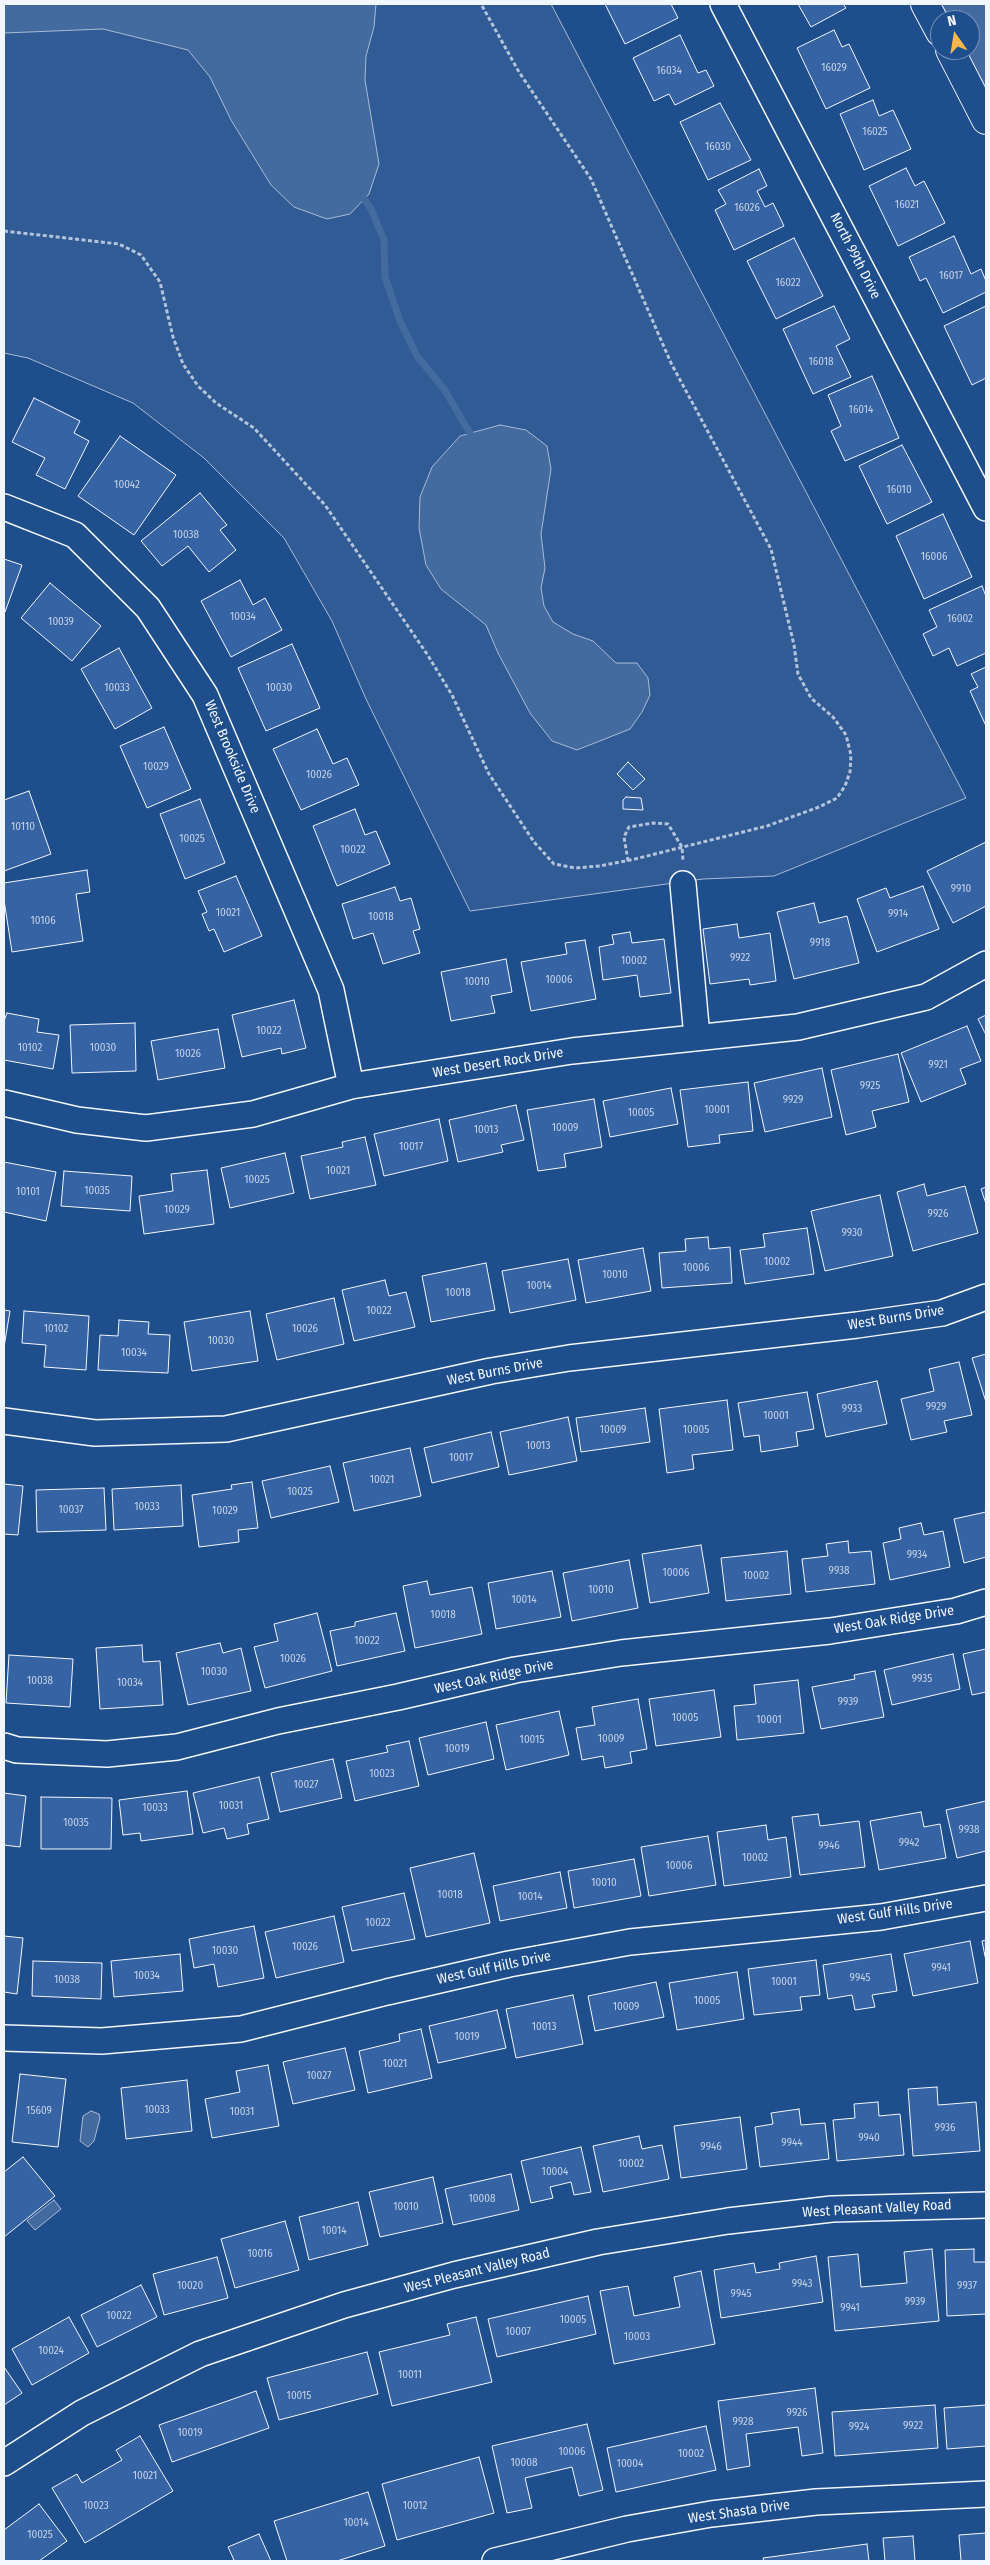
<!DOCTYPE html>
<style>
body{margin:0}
#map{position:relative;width:990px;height:2565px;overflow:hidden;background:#1f4e8c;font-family:"Fira Sans Condensed",sans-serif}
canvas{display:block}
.frame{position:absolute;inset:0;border:5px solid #f2f6ff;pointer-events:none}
.north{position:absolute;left:930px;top:10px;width:50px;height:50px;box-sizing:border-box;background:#1f4e8c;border:1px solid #7391ba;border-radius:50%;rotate:347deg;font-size:14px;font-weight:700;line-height:20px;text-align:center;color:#f2f6ff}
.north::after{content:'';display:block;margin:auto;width:18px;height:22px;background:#ffb74d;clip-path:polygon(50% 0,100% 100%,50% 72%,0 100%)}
</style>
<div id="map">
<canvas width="990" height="2565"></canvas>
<div class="frame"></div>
<div class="north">N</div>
</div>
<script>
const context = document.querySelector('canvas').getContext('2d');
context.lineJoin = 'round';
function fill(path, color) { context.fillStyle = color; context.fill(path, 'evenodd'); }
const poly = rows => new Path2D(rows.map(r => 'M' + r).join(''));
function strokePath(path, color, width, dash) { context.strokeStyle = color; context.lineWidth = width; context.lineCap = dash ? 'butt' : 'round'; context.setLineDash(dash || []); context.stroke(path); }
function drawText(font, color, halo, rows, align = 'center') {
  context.font = font + ' "Fira Sans Condensed",sans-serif'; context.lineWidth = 4; context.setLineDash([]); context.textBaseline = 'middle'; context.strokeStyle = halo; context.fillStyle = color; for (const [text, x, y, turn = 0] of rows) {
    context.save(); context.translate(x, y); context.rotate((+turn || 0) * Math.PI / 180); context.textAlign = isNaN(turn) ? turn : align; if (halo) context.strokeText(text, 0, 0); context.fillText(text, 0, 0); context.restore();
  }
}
const green = poly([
 [4,4,551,4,966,798,774,876,703,879,470,911,366,699,332,621,284,538,204,458,133,403,28,358,4,353,4,4]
]);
fill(green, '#305b95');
strokePath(green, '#a8bbd7', 1);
const water = poly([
 [4,4,376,4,374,27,366,56,365,80,379,164,369,194,350,214,327,219,294,207,271,185,231,120,210,77,188,50,103,29,4,33,4,4],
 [939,4,986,4,986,92,964,50,970,50,970,20,948,20,939,4],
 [500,425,526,430,547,446,551,469,541,534,545,568,541,588,544,606,553,622,573,634,593,641,616,663,637,663,648,678,650,695,642,712,630,729,577,750,552,741,530,713,498,653,486,625,441,589,426,565,419,528,420,497,432,467,460,436,500,425],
 [91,2111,99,2114,100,2118,94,2141,88,2147,80,2141,83,2116,91,2111],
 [54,2200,61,2209,35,2230,27,2221,54,2200]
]);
fill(water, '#446ba0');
strokePath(water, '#a8bbd7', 1);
strokePath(poly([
 [359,192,371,209,384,240,385,277,400,321,417,356,444,389,470,433]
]), '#446ba0', 7);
const building = poly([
 [605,4,671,4,678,18,625,44,605,4],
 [798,4,843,4,846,8,811,27,798,4],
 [834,30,842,47,849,44,870,88,826,109,797,48,834,30],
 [680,35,698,73,706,70,714,86,675,105,669,94,654,101,633,58,680,35],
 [873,100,879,116,893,110,911,149,864,170,840,114,873,100],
 [720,103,751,160,708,180,680,122,720,103],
 [906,168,915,186,924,181,945,223,898,246,869,186,906,168],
 [759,169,767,186,757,191,765,207,773,203,784,226,734,250,715,210,726,204,718,190,759,169],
 [954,236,971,274,981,269,986,281,986,292,943,313,926,278,920,281,909,257,954,236],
 [794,238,823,296,776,319,747,261,794,238],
 [834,306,850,339,836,346,851,377,813,394,783,329,834,306],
 [986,306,986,378,972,385,944,326,986,306],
 [872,376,899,438,845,461,831,431,841,426,828,395,872,376],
 [34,398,80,421,74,433,89,441,65,489,36,475,45,458,12,442,34,398],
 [120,436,176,475,134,535,78,496,120,436],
 [902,445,932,502,887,524,859,466,902,445],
 [200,493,227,525,220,530,236,550,209,572,188,546,162,566,141,541,200,493],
 [943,514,972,577,924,599,896,536,943,514],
 [4,559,22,565,5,612,4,612,4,559],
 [240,580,253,605,265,598,282,630,231,657,201,601,240,580],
 [50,583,101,626,72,661,21,618,50,583],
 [982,586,986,596,986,653,957,666,949,648,933,656,923,634,937,627,929,610,982,586],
 [292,644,320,708,266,731,238,668,292,644],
 [119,648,152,708,115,729,81,669,119,648],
 [986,667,986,726,970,691,978,687,971,674,986,667],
 [164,727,191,789,147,808,120,746,164,727],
 [317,729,333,764,347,758,359,785,301,810,273,749,317,729],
 [628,762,645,779,633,790,617,774,628,762],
 [29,791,51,854,4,871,4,800,29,791],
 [626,797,641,798,643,810,623,809,623,800,626,797],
 [200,799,225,863,185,879,160,814,200,799],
 [355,809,365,835,376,831,390,864,337,886,313,826,355,809],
 [986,842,986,906,953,923,927,871,986,842],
 [87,870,90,892,76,894,83,941,12,952,4,900,4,883,87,870],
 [236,876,262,936,224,952,214,929,209,931,202,914,207,912,198,891,236,876],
 [923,886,939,929,877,952,857,899,886,888,890,898,923,886],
 [395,887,400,901,411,898,420,929,413,931,420,953,383,964,373,933,353,939,342,904,395,887],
 [814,903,819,923,847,916,859,963,794,979,777,912,814,903],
 [737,924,739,938,770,933,776,981,750,985,749,979,710,984,703,929,737,924],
 [630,932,632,943,664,939,671,993,640,997,637,975,603,980,599,947,614,944,612,935,630,932],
 [585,940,596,999,531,1011,521,962,567,954,565,943,585,940],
 [506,959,512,992,491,996,495,1013,451,1021,441,972,506,959],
 [294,1000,306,1048,282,1054,281,1048,242,1057,232,1015,294,1000],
 [7,1013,39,1019,37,1032,59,1035,53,1069,4,1060,4,1021,7,1013],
 [986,1015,986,1035,978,1019,986,1015],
 [135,1023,136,1071,72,1073,70,1025,135,1023],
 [967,1026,981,1061,960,1069,966,1084,921,1102,901,1053,967,1026],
 [218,1029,225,1068,158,1080,151,1041,218,1029],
 [898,1054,909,1102,872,1111,876,1127,846,1135,831,1070,898,1054],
 [822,1068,832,1117,765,1132,754,1083,822,1068],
 [748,1082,753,1131,719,1135,720,1143,688,1147,680,1090,748,1082],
 [671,1088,678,1124,610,1137,603,1101,671,1088],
 [594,1099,602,1147,564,1154,566,1167,538,1171,527,1110,594,1099],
 [516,1105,524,1140,501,1145,503,1152,458,1162,449,1120,516,1105],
 [439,1119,448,1161,384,1176,374,1134,439,1119],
 [365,1137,376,1185,310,1199,301,1156,343,1147,342,1142,365,1137],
 [285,1153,294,1193,230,1208,221,1168,285,1153],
 [4,1162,56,1172,46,1221,4,1212,4,1162],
 [207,1170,214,1224,144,1234,139,1196,173,1191,171,1174,207,1170],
 [64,1171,132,1176,130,1211,61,1206,64,1171],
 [924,1184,927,1196,965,1186,978,1233,913,1251,897,1192,924,1184],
 [986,1187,986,1204,981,1189,986,1187],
 [880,1195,893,1256,825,1271,811,1211,880,1195],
 [807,1228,814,1274,745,1284,740,1250,765,1247,763,1234,807,1228],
 [708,1237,709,1249,730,1247,732,1283,662,1288,659,1253,686,1251,685,1239,708,1237],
 [643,1248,651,1291,586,1303,578,1260,643,1248],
 [568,1259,576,1300,510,1313,502,1271,568,1259],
 [486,1263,495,1310,431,1322,422,1276,486,1263],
 [385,1280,389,1296,406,1292,415,1327,354,1341,342,1290,385,1280],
 [334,1298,344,1344,277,1360,266,1314,334,1298],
 [4,1310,10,1311,4,1347,4,1310],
 [24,1311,89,1316,86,1370,44,1367,46,1345,22,1343,24,1311],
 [250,1311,258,1361,192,1371,184,1322,250,1311],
 [119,1320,149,1322,148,1334,170,1335,168,1373,98,1370,100,1335,118,1336,119,1320],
 [986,1354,986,1402,972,1358,986,1354],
 [959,1362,972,1415,944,1421,947,1432,911,1440,901,1399,934,1391,929,1369,959,1362],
 [877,1381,887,1424,826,1437,817,1394,877,1381],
 [807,1392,814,1429,796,1432,798,1446,761,1452,759,1435,744,1437,738,1403,807,1392],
 [727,1400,733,1450,692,1455,694,1469,667,1473,659,1409,727,1400],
 [645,1408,650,1442,581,1452,576,1418,645,1408],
 [568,1417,577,1461,509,1475,500,1432,568,1417],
 [491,1432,499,1467,432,1483,424,1448,491,1432],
 [410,1448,421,1496,354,1511,343,1463,410,1448],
 [330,1466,339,1502,271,1518,262,1481,330,1466],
 [252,1482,258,1528,238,1530,239,1542,199,1547,192,1495,232,1489,231,1485,252,1482],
 [4,1484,23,1486,18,1535,4,1534,4,1484],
 [181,1485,183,1526,114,1530,112,1489,181,1485],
 [104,1488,106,1530,37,1532,36,1490,104,1488],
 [986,1512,986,1557,964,1563,954,1519,986,1512],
 [921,1523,924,1535,943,1531,950,1567,890,1580,883,1543,901,1539,899,1528,921,1523],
 [848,1541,849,1553,871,1551,875,1584,806,1592,802,1559,828,1556,826,1544,848,1541],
 [701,1545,709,1593,650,1603,642,1554,701,1545],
 [787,1551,791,1594,726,1601,721,1558,787,1551],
 [629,1560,638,1608,572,1621,563,1573,629,1560],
 [552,1571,561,1617,496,1629,488,1583,552,1571],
 [427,1581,430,1595,472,1587,482,1634,415,1648,403,1586,427,1581],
 [317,1613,332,1671,265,1688,254,1647,278,1641,274,1624,317,1613],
 [396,1613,405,1651,337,1666,330,1631,355,1626,355,1622,396,1613],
 [220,1643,223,1653,241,1648,251,1691,188,1705,176,1653,220,1643],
 [142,1645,143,1662,160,1661,163,1705,100,1709,96,1648,142,1645],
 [986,1649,986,1692,972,1695,963,1654,986,1649],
 [953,1654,960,1689,892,1705,884,1670,953,1654],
 [9,1655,73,1659,70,1707,6,1703,9,1655],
 [875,1671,884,1717,821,1729,812,1687,855,1679,854,1675,875,1671],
 [798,1680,804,1733,737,1740,734,1706,756,1704,754,1685,798,1680],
 [714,1690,721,1737,656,1746,649,1699,714,1690],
 [638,1699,647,1749,630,1752,632,1763,605,1768,603,1756,582,1760,576,1728,595,1725,592,1707,638,1699],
 [559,1711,569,1755,506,1770,496,1725,559,1711],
 [486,1722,494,1759,428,1775,419,1738,486,1722],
 [409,1741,419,1786,355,1801,346,1761,388,1752,386,1746,409,1741],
 [333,1759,342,1798,280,1812,271,1773,333,1759],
 [259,1777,269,1819,247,1824,249,1834,227,1839,224,1828,203,1833,193,1793,259,1777],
 [187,1791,193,1834,141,1841,140,1833,123,1835,119,1800,187,1791],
 [4,1793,26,1796,20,1847,4,1845,4,1793],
 [41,1797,112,1798,111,1849,41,1849,41,1797],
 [986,1801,986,1851,957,1858,946,1810,986,1801],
 [921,1812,924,1827,940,1824,946,1858,879,1870,870,1821,921,1812],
 [818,1814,820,1826,859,1821,865,1867,800,1875,792,1817,818,1814],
 [766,1825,768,1840,786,1837,791,1877,724,1886,717,1832,766,1825],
 [708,1836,716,1885,649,1896,641,1847,708,1836],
 [474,1853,490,1923,426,1937,410,1868,474,1853],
 [634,1859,641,1896,574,1908,568,1871,634,1859],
 [560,1872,567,1908,500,1921,493,1886,560,1872],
 [404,1893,415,1939,352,1951,342,1907,404,1893],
 [334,1916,344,1962,276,1978,265,1932,334,1916],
 [254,1926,264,1978,218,1987,214,1964,194,1968,189,1939,254,1926],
 [4,1936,23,1938,17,1994,4,1992,4,1936],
 [986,1940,986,1961,982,1941,986,1940],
 [970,1941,978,1983,913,1996,904,1954,970,1941],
 [180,1954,183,1991,114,1997,111,1961,180,1954],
 [891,1954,897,1991,872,1995,875,2007,855,2010,852,1995,828,1999,823,1965,891,1954],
 [816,1960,820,1995,800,1997,802,2010,754,2015,748,1969,816,1960],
 [33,1961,102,1963,101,1999,32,1996,33,1961],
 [737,1972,744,2019,677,2030,669,1983,737,1972],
 [656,1982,664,2017,595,2031,588,1996,656,1982],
 [573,1995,583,2044,516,2058,506,2009,573,1995],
 [497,2010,506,2048,438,2063,429,2026,497,2010],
 [421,2029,432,2078,368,2093,359,2051,400,2041,399,2034,421,2029],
 [345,2048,355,2090,293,2104,283,2062,345,2048],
 [268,2065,279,2126,212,2138,205,2099,240,2092,236,2071,268,2065],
 [20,2074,66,2079,58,2147,12,2142,20,2074],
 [187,2080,192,2131,126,2139,121,2088,187,2080],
 [937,2087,938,2105,976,2102,980,2151,913,2156,908,2089,937,2087],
 [878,2102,879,2116,900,2114,904,2155,837,2161,833,2120,855,2118,854,2104,878,2102],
 [799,2109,801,2125,825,2123,829,2159,760,2167,755,2127,773,2124,771,2113,799,2109],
 [740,2117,747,2169,681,2178,674,2126,740,2117],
 [639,2136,642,2149,662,2145,669,2179,603,2192,593,2146,639,2136],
 [581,2147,591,2192,574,2195,571,2182,550,2187,553,2198,531,2203,521,2161,581,2147],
 [23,2157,55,2196,4,2237,4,2172,23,2157],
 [511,2174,519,2210,453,2225,445,2189,511,2174],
 [433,2177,443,2223,380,2237,369,2192,433,2177],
 [358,2202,368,2245,309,2260,299,2217,358,2202],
 [285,2221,299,2270,235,2288,221,2239,285,2221],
 [932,2249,939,2321,835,2331,828,2257,858,2254,861,2287,907,2283,904,2252,932,2249],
 [974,2249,974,2262,986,2262,986,2314,947,2316,945,2250,974,2249],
 [816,2256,823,2302,721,2318,714,2270,754,2263,756,2273,780,2269,779,2263,816,2256],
 [217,2257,228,2298,164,2315,153,2274,217,2257],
 [701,2271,715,2344,614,2364,600,2291,628,2286,634,2316,680,2307,674,2277,701,2271],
 [141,2285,157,2317,97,2347,81,2315,141,2285],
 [588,2296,596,2334,497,2357,488,2319,588,2296],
 [69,2317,89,2353,32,2385,12,2349,69,2317],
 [476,2317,492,2382,392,2406,379,2352,450,2335,447,2324,476,2317],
 [367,2352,378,2394,279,2420,267,2378,367,2352],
 [4,2367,22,2393,4,2405,4,2367],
 [815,2388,823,2453,802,2456,798,2427,746,2434,750,2466,727,2470,718,2401,815,2388],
 [256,2391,269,2428,172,2462,159,2425,256,2391],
 [935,2405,938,2448,835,2456,832,2412,935,2405],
 [986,2405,986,2446,947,2449,944,2408,986,2405],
 [587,2424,603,2490,579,2496,572,2467,525,2478,532,2508,507,2513,492,2446,587,2424],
 [706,2426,716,2470,616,2492,607,2448,706,2426],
 [140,2436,173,2491,85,2543,52,2488,77,2474,82,2483,122,2460,116,2450,140,2436],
 [479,2457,494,2513,397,2540,382,2484,479,2457],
 [368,2492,385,2546,337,2561,287,2561,274,2521,368,2492],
 [39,2504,67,2541,39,2561,4,2561,4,2530,39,2504],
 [986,2533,986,2561,961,2561,959,2535,986,2533],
 [259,2534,271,2561,230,2561,234,2560,228,2547,259,2534],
 [913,2536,915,2561,885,2561,883,2538,913,2536],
 [867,2544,869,2561,764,2561,763,2558,867,2544]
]);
fill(building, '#3563a3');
strokePath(building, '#f2f6ff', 1);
const minor = poly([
 [723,4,986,508],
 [4,507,75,535,148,608,205,695,331,990,351,1086],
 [683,884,697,1037],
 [4,1103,77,1120,146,1128,253,1114,351,1086,572,1051,798,1027,926,997,986,964],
 [4,1421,95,1433,226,1429,491,1371,569,1358,857,1325,942,1313,986,1297],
 [4,1746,17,1750,107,1754,177,1747,278,1721,398,1697,515,1670,621,1653,830,1631,956,1611,986,1602],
 [4,2038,102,2041,241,2029,387,1992,509,1964,630,1942,881,1917,986,1898],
 [4,2463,82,2413,200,2354,344,2305,454,2275,598,2242,728,2221,832,2209,986,2205],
 [495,2561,627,2529,711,2514,816,2502,986,2494]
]);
const major = poly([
 [925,4,940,32],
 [950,50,986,120]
]);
strokePath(minor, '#f2f6ff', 28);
strokePath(major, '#f2f6ff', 30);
strokePath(poly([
 [4,231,119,244,141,255,160,282,173,337,183,364,198,386,216,403,254,428,325,505,427,654,452,695,489,774,534,842,554,864,575,868,600,866,635,859,767,826,819,807,837,798,845,786,850,772,851,755,846,735,833,717,811,698,798,674,794,645,771,549,671,363,591,179,519,72,481,4],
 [628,861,624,837,629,827,653,823,668,824,682,847,683,861]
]), '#b3c4dc', 3, [4, 2.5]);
strokePath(minor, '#1f4e8c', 25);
strokePath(major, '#1f4e8c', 28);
drawText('11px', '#c3d1e8', null, [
 ["16029",834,68],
 ["16034",669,71],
 ["16025",875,132],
 ["16030",718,147],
 ["16021",907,205],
 ["16026",747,208],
 ["16017",951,276],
 ["16022",788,283],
 ["16018",821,362],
 ["16014",861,410],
 ["10042",127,485],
 ["16010",899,490],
 ["10038",186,535],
 ["16006",934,557],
 ["10034",243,617],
 ["16002",960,619],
 ["10039",61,622],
 ["10033",117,688],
 ["10030",279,688],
 ["10029",156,767],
 ["10026",319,775],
 ["10110",23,827],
 ["10025",192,839],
 ["10022",353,850],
 ["9910",961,889],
 ["10021",228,913],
 ["9914",898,914],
 ["10018",381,917],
 ["10106",43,921],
 ["9918",820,943],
 ["9922",740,958],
 ["10002",634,961],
 ["10006",559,980],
 ["10010",477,982],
 ["10022",269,1031],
 ["10102",30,1048],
 ["10030",103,1048],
 ["10026",188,1054],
 ["9921",938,1065],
 ["9925",870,1086],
 ["9929",793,1100],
 ["10001",717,1110],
 ["10005",641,1113],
 ["10009",565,1128],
 ["10013",486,1130],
 ["10017",411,1147],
 ["10021",338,1171],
 ["10025",257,1180],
 ["10035",97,1191],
 ["10101",28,1192],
 ["10029",177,1210],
 ["9926",938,1214],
 ["9930",852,1233],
 ["10002",777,1262],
 ["10006",696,1268],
 ["10010",615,1275],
 ["10014",539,1286],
 ["10018",458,1293],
 ["10022",379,1311],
 ["10102",56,1329],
 ["10026",305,1329],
 ["10030",221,1341],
 ["10034",134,1353],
 ["9929",936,1407],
 ["9933",852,1409],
 ["10001",776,1416],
 ["10009",613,1430],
 ["10005",696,1430],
 ["10013",538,1446],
 ["10017",461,1458],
 ["10021",382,1480],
 ["10025",300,1492],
 ["10033",147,1507],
 ["10037",71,1510],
 ["10029",225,1511],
 ["9934",917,1555],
 ["9938",839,1571],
 ["10006",676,1573],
 ["10002",756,1576],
 ["10010",601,1590],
 ["10014",524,1600],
 ["10018",443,1615],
 ["10022",367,1641],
 ["10026",293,1659],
 ["10030",214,1672],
 ["9935",922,1679],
 ["10038",40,1681],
 ["10034",130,1683],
 ["9939",848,1702],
 ["10005",685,1718],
 ["10001",769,1720],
 ["10009",611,1739],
 ["10015",532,1740],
 ["10019",457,1749],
 ["10023",382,1774],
 ["10027",306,1785],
 ["10031",231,1806],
 ["10033",155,1808],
 ["10035",76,1823],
 ["9938",969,1830],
 ["9942",909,1843],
 ["9946",829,1846],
 ["10002",755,1858],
 ["10006",679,1866],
 ["10010",604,1883],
 ["10018",450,1895],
 ["10014",530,1897],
 ["10022",378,1923],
 ["10026",305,1947],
 ["10030",225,1951],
 ["9941",941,1968],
 ["10034",147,1976],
 ["9945",860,1978],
 ["10038",67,1980],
 ["10001",784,1982],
 ["10005",707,2001],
 ["10009",626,2007],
 ["10013",544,2027],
 ["10019",467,2037],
 ["10021",395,2064],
 ["10027",319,2076],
 ["10033",157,2110],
 ["15609",39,2111],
 ["10031",242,2112],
 ["9936",945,2128],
 ["9940",869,2138],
 ["9944",792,2143],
 ["9946",711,2147],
 ["10002",631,2164],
 ["10004",555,2172],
 ["10008",482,2199],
 ["10010",406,2207],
 ["10014",334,2231],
 ["10016",260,2254],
 ["9943",802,2284],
 ["10020",190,2286],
 ["9937",967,2286],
 ["9945",741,2294],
 ["9939",915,2302],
 ["9941",850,2308],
 ["10022",119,2316],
 ["10005",573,2320],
 ["10007",518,2332],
 ["10003",637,2337],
 ["10024",51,2351],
 ["10011",410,2375],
 ["10015",299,2396],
 ["9926",797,2413],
 ["9928",743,2422],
 ["9922",913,2426],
 ["9924",859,2427],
 ["10019",190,2433],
 ["10006",572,2452],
 ["10002",691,2454],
 ["10008",524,2463],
 ["10004",630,2464],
 ["10021",145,2476],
 ["10023",96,2506],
 ["10012",415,2506],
 ["10014",356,2523],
 ["10025",40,2535]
]);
drawText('14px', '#f2f6ff', '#1f4e8c', [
 ["North 99th Drive",855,256,63],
 ["West Brookside Drive",232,757,67],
 ["West Desert Rock Drive",498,1063,-9],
 ["West Burns Drive",896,1318,-9],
 ["West Burns Drive",495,1372,-11],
 ["West Oak Ridge Drive",894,1620,-9],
 ["West Oak Ridge Drive",494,1677,-12],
 ["West Gulf Hills Drive",895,1912,-8],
 ["West Gulf Hills Drive",494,1968,-12],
 ["West Pleasant Valley Road",877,2209,-3],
 ["West Pleasant Valley Road",477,2271,-14],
 ["West Shasta Drive",739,2512,-8]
]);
</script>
